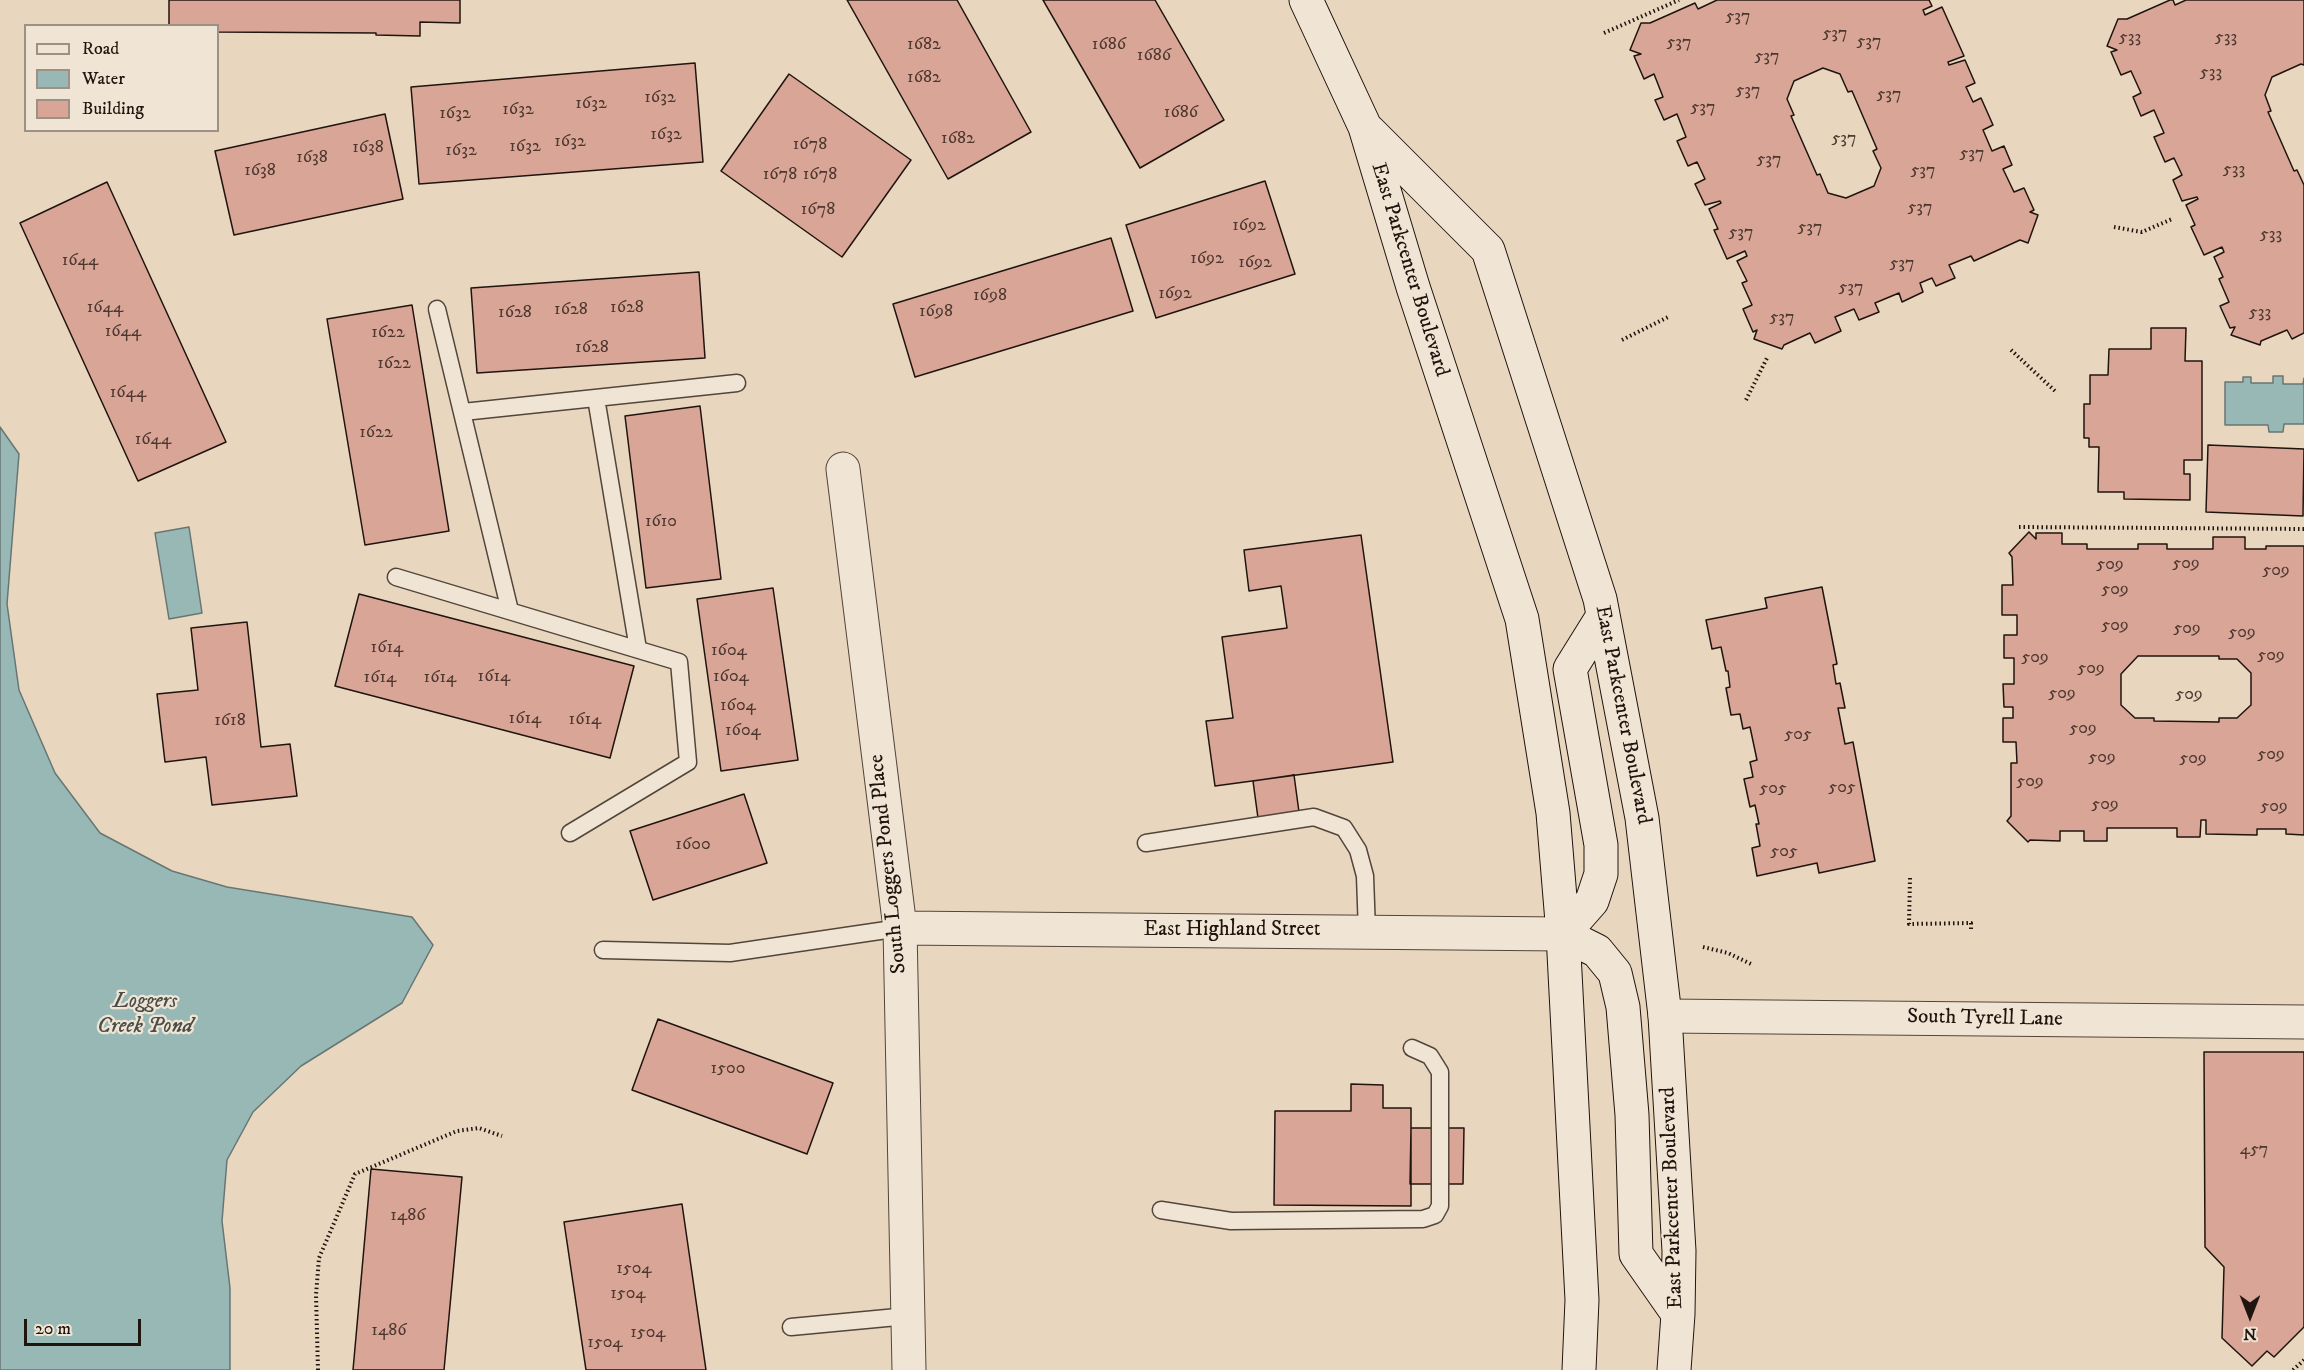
<!DOCTYPE html>
<style>
body{margin:0}
#map{position:relative;width:2304px;height:1370px;overflow:hidden;background:#e8d7be;font-family:"IM FELL DW Pica",serif}
canvas{display:block}
.legend{position:absolute;left:24px;top:24px;width:195px;height:108px;box-sizing:border-box;background:#f0e5d5;border:2px solid #9d9185;margin:0;padding:8px 10px;list-style:none;font-size:18px;color:#20140e}
.legend li{display:flex;align-items:center;gap:12px;height:30px}
.legend b{width:30px;border:2px solid #9d9185}
.north{position:absolute;left:2220px;top:1286px;width:60px;height:60px;-webkit-text-stroke:4px #f0e5d5;paint-order:stroke;rotate:180deg;font-size:16px;font-weight:700;line-height:24px;text-align:center;color:#20140e}
.north::after{content:'';display:block;margin:auto;width:21px;height:27px;background:#20140e;clip-path:polygon(50% 0,100% 100%,50% 72%,0 100%)}
.scale{position:absolute;left:24px;top:1319px;width:117px;height:27px;box-sizing:border-box;border:3px solid #20140e;border-top:0;padding-left:8px;font-size:18px;line-height:21px;white-space:nowrap;color:#20140e;-webkit-text-stroke:4px #f0e5d5;paint-order:stroke}
</style>
<div id="map">
<canvas width="2304" height="1370"></canvas>
<ul class="legend">
<li><b style="height:8px;background:#f0e5d5"></b>Road</li>
<li><b style="height:16px;background:#98b8b6"></b>Water</li>
<li><b style="height:16px;background:#d9a597"></b>Building</li>
</ul>
<div class="north">N</div>
<div class="scale">20 m</div>
</div>
<script>
const context = document.querySelector('canvas').getContext('2d');
context.lineJoin = 'round';
function fill(path, color) { context.fillStyle = color; context.fill(path, 'evenodd'); }
const poly = rows => new Path2D(rows.map(r => 'M' + r).join(''));
function strokePath(path, color, width, dash) { context.strokeStyle = color; context.lineWidth = width; context.lineCap = dash ? 'butt' : 'round'; context.setLineDash(dash || []); context.stroke(path); }
function drawText(font, color, halo, rows, align = 'center') {
  context.font = font + ' "IM FELL DW Pica",serif'; context.lineWidth = 4.5; context.setLineDash([]); context.textBaseline = 'middle'; context.strokeStyle = halo; context.fillStyle = color; for (const [text, x, y, turn = 0] of rows) {
    context.save(); context.translate(x, y); context.rotate((+turn || 0) * Math.PI / 180); context.textAlign = isNaN(turn) ? turn : align; if (halo) context.strokeText(text, 0, 0); context.fillText(text, 0, 0); context.restore();
  }
}
const water = poly([
 [2273,376,2283,376,2283,384,2303,384,2304,378,2304,424,2284,424,2283,432,2269,432,2268,425,2225,425,2225,382,2243,382,2243,377,2251,377,2251,383,2273,383,2273,376],
 [0,427,19,454,7,604,19,690,55,773,100,833,172,871,227,887,412,917,433,945,402,1003,301,1066,253,1112,227,1160,222,1221,230,1288,230,1370,0,1370,0,427],
 [189,527,202,613,169,619,155,533,189,527]
]);
fill(water, '#98b8b6');
strokePath(water, '#687673', 1.5);
const building = poly([
 [169,0,460,0,460,23,420,22,420,36,376,35,376,33,218,32,218,26,169,26,169,0],
 [847,0,957,0,1031,132,948,179,847,0],
 [1043,0,1155,0,1224,120,1140,168,1043,0],
 [1717,0,1929,0,1932,6,1923,10,1925,15,1942,7,1964,56,1948,62,1949,65,1965,60,1975,83,1966,87,1973,102,1981,98,1993,125,1983,130,1992,151,2004,146,2012,165,2003,169,2014,192,2024,188,2034,210,2030,212,2038,215,2028,243,2020,240,1974,261,1971,256,1949,265,1955,278,1936,286,1932,278,1920,283,1923,292,1902,302,1899,293,1875,303,1879,312,1859,320,1854,309,1835,317,1841,331,1815,343,1810,333,1784,345,1782,349,1754,339,1757,330,1753,332,1743,309,1752,305,1742,283,1747,281,1737,261,1747,256,1745,251,1727,259,1714,230,1718,229,1709,209,1721,203,1720,201,1705,205,1695,184,1705,179,1697,162,1688,166,1677,141,1686,137,1677,114,1664,120,1655,100,1663,97,1654,74,1644,79,1634,56,1641,54,1630,50,1641,23,1650,23,1695,3,1698,9,1717,0],
 [1823,68,1840,74,1848,92,1852,91,1877,149,1873,151,1881,168,1874,186,1846,198,1828,193,1820,174,1817,175,1791,116,1794,115,1787,99,1794,81,1823,68],
 [2170,0,2173,0,2175,5,2186,0,2304,0,2304,65,2301,64,2272,77,2265,95,2271,111,2268,112,2294,171,2297,170,2304,185,2304,333,2292,339,2287,330,2261,341,2260,345,2231,335,2235,327,2230,328,2220,306,2229,302,2219,279,2223,277,2214,257,2224,252,2222,247,2204,255,2191,227,2195,225,2186,205,2198,199,2197,197,2182,201,2173,180,2182,175,2174,158,2165,162,2154,137,2164,133,2154,110,2141,116,2133,97,2141,93,2131,71,2121,75,2111,52,2117,50,2107,46,2118,19,2127,19,2170,0],
 [695,63,703,162,419,184,411,87,695,63],
 [789,74,911,160,842,257,721,171,789,74],
 [385,114,403,199,234,235,215,151,385,114],
 [1265,181,1295,274,1156,318,1126,225,1265,181],
 [107,182,226,442,138,481,20,223,107,182],
 [1111,238,1133,311,915,377,893,304,1111,238],
 [699,272,705,358,477,373,471,288,699,272],
 [412,305,449,531,365,545,327,319,412,305],
 [2151,328,2186,328,2185,361,2202,361,2202,460,2184,460,2184,474,2190,474,2190,500,2124,499,2124,492,2098,492,2099,447,2089,447,2089,438,2084,438,2084,404,2090,404,2090,375,2108,375,2109,349,2151,349,2151,328],
 [700,406,721,579,646,588,625,416,700,406],
 [2208,445,2304,449,2303,516,2206,512,2208,445],
 [2029,532,2036,539,2036,533,2062,533,2062,544,2087,544,2087,549,2138,549,2138,544,2167,544,2167,549,2213,549,2213,537,2245,537,2245,549,2266,549,2266,546,2304,546,2304,835,2286,834,2286,829,2257,829,2257,835,2206,834,2206,820,2201,820,2200,837,2177,837,2177,828,2107,828,2107,841,2084,841,2084,831,2060,831,2060,841,2030,840,2028,842,2007,821,2011,816,2011,763,2017,763,2016,742,2003,742,2003,718,2013,718,2013,707,2004,707,2003,684,2014,684,2014,658,2004,658,2004,635,2017,635,2017,615,2002,615,2002,585,2013,585,2012,557,2009,553,2029,532],
 [2138,656,2219,656,2219,659,2237,659,2251,673,2251,705,2237,718,2219,718,2219,722,2154,721,2154,718,2135,718,2121,705,2121,674,2138,656],
 [1361,535,1393,762,1215,786,1206,721,1233,718,1222,637,1287,628,1281,586,1249,591,1244,550,1361,535],
 [1822,587,1837,664,1833,665,1836,684,1840,683,1845,708,1838,708,1845,744,1853,742,1875,861,1819,873,1817,863,1757,876,1752,848,1760,846,1756,824,1759,824,1755,805,1750,807,1744,779,1753,777,1750,762,1757,760,1750,727,1743,729,1740,714,1731,715,1726,688,1730,687,1728,671,1726,671,1721,647,1712,649,1706,620,1767,608,1765,598,1822,587],
 [773,588,798,760,721,771,697,599,773,588],
 [359,594,634,666,610,758,335,686,359,594],
 [247,622,261,747,290,744,297,796,212,805,206,757,165,762,157,694,198,690,191,628,247,622],
 [1294,775,1301,827,1260,833,1253,781,1294,775],
 [744,794,767,863,653,900,630,831,744,794],
 [658,1019,833,1083,807,1154,632,1090,658,1019],
 [2204,1052,2304,1052,2304,1327,2274,1357,2267,1351,2252,1366,2222,1338,2224,1267,2205,1247,2204,1052],
 [1351,1084,1383,1085,1383,1108,1411,1108,1411,1206,1274,1205,1275,1111,1351,1111,1351,1084],
 [1411,1128,1464,1128,1463,1184,1410,1184,1411,1128],
 [371,1169,462,1177,444,1370,353,1370,371,1169],
 [682,1204,706,1370,586,1370,564,1222,682,1204]
]);
fill(building, '#d9a597');
strokePath(building, '#20140e', 1.5);
const lane = poly([
 [437,309,510,611],
 [596,398,638,649],
 [463,412,737,383],
 [396,577,679,662,688,762,570,833],
 [1146,843,1314,817,1344,828,1358,850,1365,876,1367,932],
 [603,950,730,953,900,928],
 [1161,1210,1231,1221,1423,1219,1435,1215,1440,1206,1440,1072,1430,1056,1412,1048],
 [791,1327,908,1316]
]);
const street = poly([
 [843,469,900,928,909,1370],
 [900,928,1563,934],
 [1665,1016,2304,1022]
]);
const secondary = poly([
 [1306,0,1365,127,1413,287,1522,619,1553,813,1563,934,1582,1300,1579,1370],
 [1369,131,1488,250,1600,599,1642,818,1665,1016,1679,1251,1678,1314,1674,1370],
 [1563,934,1597,951,1615,973,1623,1007,1632,1115,1636,1254,1678,1314],
 [1563,934,1592,901,1601,874,1601,845,1570,669,1603,616]
]);
strokePath(lane, '#52453a', 19);
strokePath(street, '#52453a', 35);
strokePath(secondary, '#20140e', 35);
strokePath(poly([
 [1604,33,1679,0],
 [2114,227,2142,232,2172,219],
 [1622,340,1668,317],
 [2011,350,2055,391],
 [1746,400,1767,358],
 [2019,527,2304,529],
 [1910,878,1909,924,1971,923,1971,932],
 [1703,947,1728,953,1751,964],
 [318,1370,316,1295,319,1258,355,1174,457,1131,479,1128,502,1136],
 [2293,1370,2304,1360]
]), '#20140e', 4, [1.5, 3]);
strokePath(lane, '#f0e5d5', 16);
strokePath(street, '#f0e5d5', 33);
strokePath(secondary, '#f0e5d5', 33);
drawText('18px', '#4e3830', null, [
 ["537",1738,17],
 ["537",1835,34],
 ["533",2130,38],
 ["533",2226,38],
 ["537",1869,42],
 ["537",1679,43],
 ["1682",924,45],
 ["1686",1109,45],
 ["1686",1154,56],
 ["537",1767,57],
 ["533",2211,73],
 ["1682",924,78],
 ["537",1748,91],
 ["537",1889,95],
 ["1632",660,98],
 ["1632",591,104],
 ["537",1703,108],
 ["1632",518,110],
 ["1686",1181,113],
 ["1632",455,114],
 ["1632",666,135],
 ["1682",958,139],
 ["537",1844,139],
 ["1632",570,142],
 ["1678",810,145],
 ["1632",525,147],
 ["1638",368,148],
 ["1632",461,151],
 ["537",1972,154],
 ["1638",312,158],
 ["537",1769,160],
 ["533",2234,170],
 ["1638",260,171],
 ["537",1923,171],
 ["1678",780,175],
 ["1678",820,175],
 ["537",1920,208],
 ["1678",818,210],
 ["1692",1249,226],
 ["537",1810,228],
 ["537",1741,233],
 ["533",2271,235],
 ["1692",1207,259],
 ["1644",80,261],
 ["1692",1255,263],
 ["537",1902,264],
 ["537",1851,288],
 ["1692",1175,294],
 ["1698",990,296],
 ["1644",105,308],
 ["1628",627,308],
 ["1628",571,310],
 ["1698",936,312],
 ["1628",515,313],
 ["533",2260,313],
 ["537",1782,318],
 ["1644",123,332],
 ["1622",388,333],
 ["1628",592,348],
 ["1622",394,364],
 ["1644",128,393],
 ["1622",376,433],
 ["1644",153,440],
 ["1610",661,522],
 ["509",2186,564],
 ["509",2110,565],
 ["509",2276,571],
 ["509",2115,590],
 ["509",2115,626],
 ["509",2187,629],
 ["509",2242,633],
 ["1614",387,648],
 ["1604",729,651],
 ["509",2271,656],
 ["509",2035,658],
 ["509",2091,669],
 ["1614",494,677],
 ["1604",731,677],
 ["1614",380,678],
 ["1614",440,678],
 ["509",2062,694],
 ["509",2189,695],
 ["1604",738,706],
 ["1614",525,719],
 ["1614",585,720],
 ["1618",230,721],
 ["509",2083,729],
 ["1604",743,731],
 ["505",1798,735],
 ["509",2271,755],
 ["509",2102,758],
 ["509",2193,759],
 ["509",2030,782],
 ["505",1842,788],
 ["505",1773,789],
 ["509",2105,805],
 ["509",2274,807],
 ["1600",693,845],
 ["505",1784,852],
 ["1500",728,1069],
 ["457",2254,1150],
 ["1486",408,1216],
 ["1504",634,1269],
 ["1504",628,1294],
 ["1486",389,1331],
 ["1504",648,1333],
 ["1504",605,1343]
]);
drawText('21px', '#20140e', '#f0e5d5', [
 ["East Parkcenter Boulevard",1409,270,73],
 ["East Parkcenter Boulevard",1622,715,79],
 ["South Loggers Pond Place",889,864,-96],
 ["East Highland Street",1232,931],
 ["South Tyrell Lane",1985,1019,1],
 ["East Parkcenter Boulevard",1673,1198,-92]
]);
drawText('italic 22px', '#4a4d49', '#f0e5d5', [
 ["Loggers",145,1002],
 ["Creek Pond",145,1027]
]);
</script>
